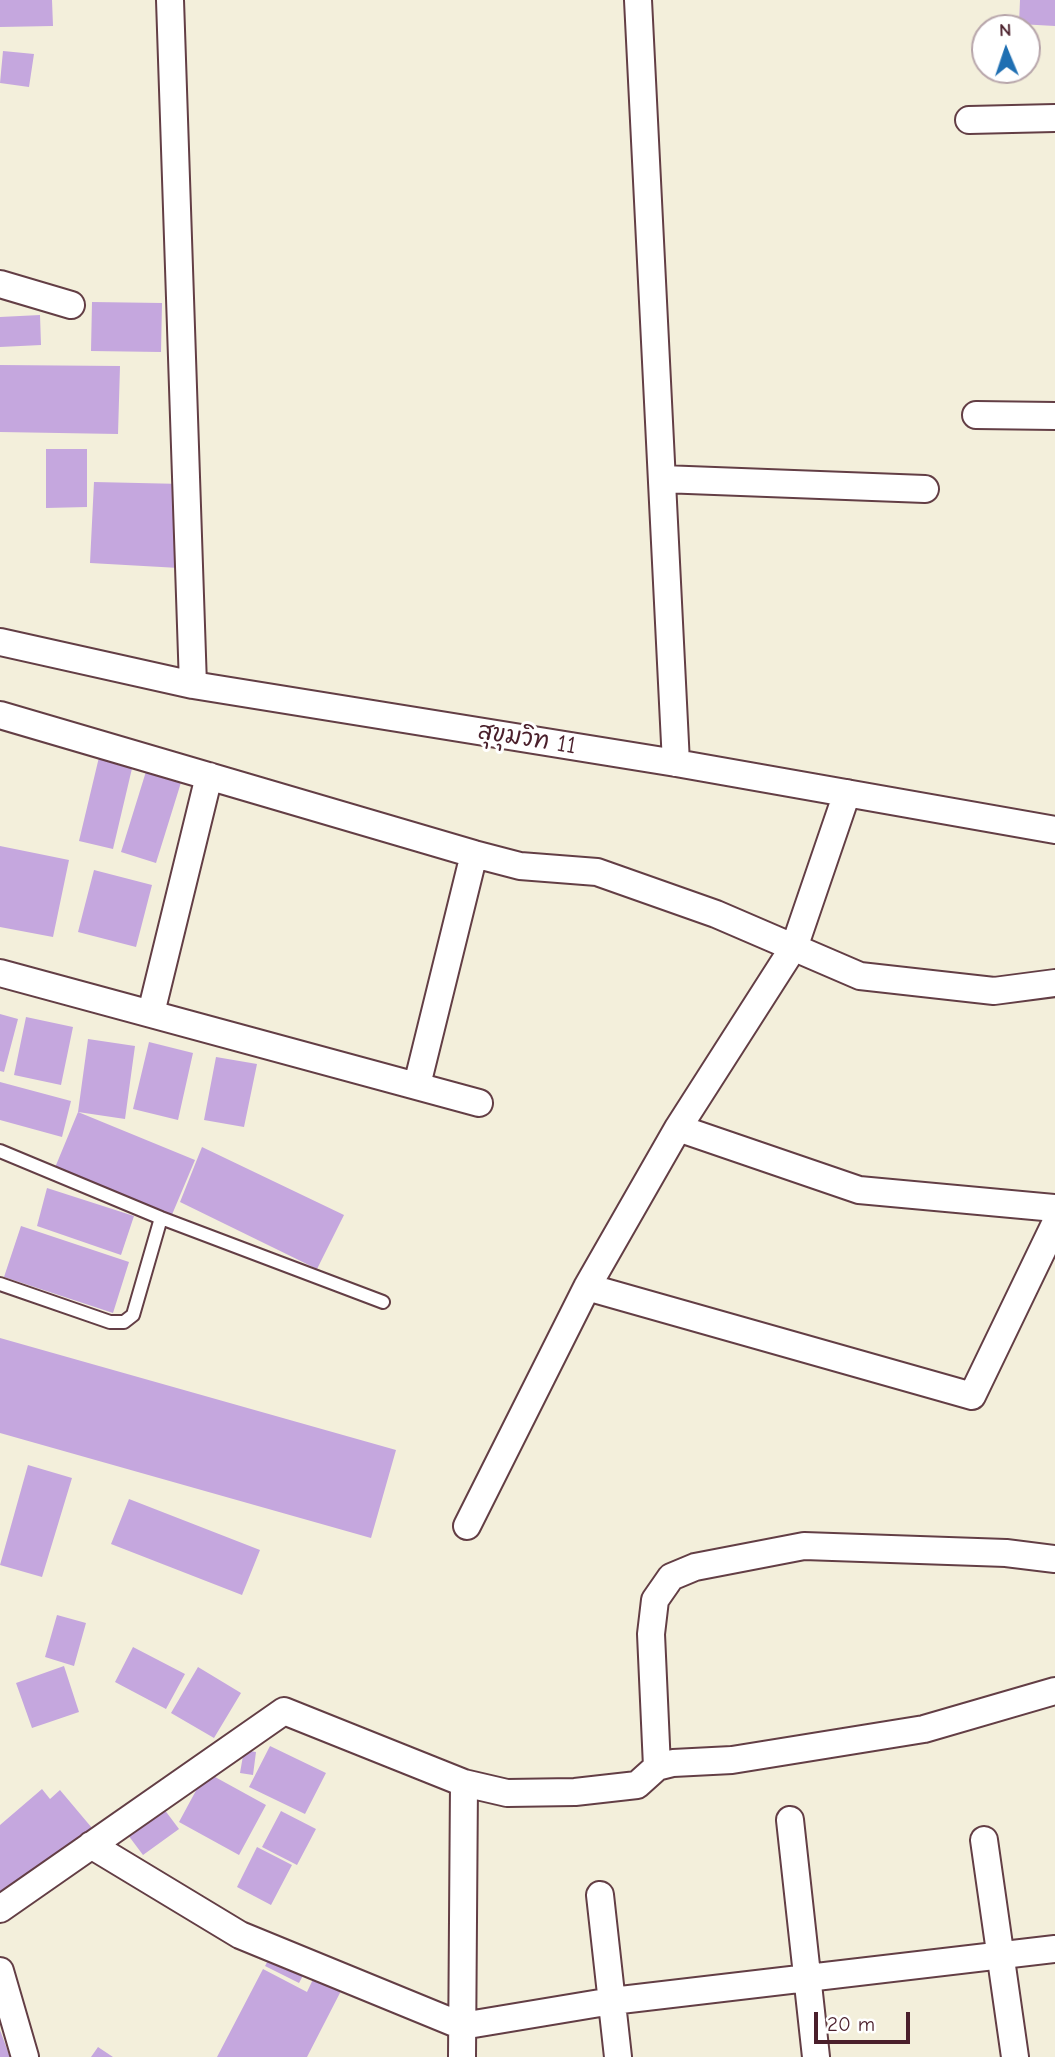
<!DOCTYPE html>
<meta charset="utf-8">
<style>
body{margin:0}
#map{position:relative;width:1055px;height:2057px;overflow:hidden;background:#f3efdb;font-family:"Comic Neue",sans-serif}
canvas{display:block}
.north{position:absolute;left:971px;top:14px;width:70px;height:70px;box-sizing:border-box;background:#fff;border:2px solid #b7a5aa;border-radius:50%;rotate:358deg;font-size:19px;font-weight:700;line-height:28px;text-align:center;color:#4a1f2b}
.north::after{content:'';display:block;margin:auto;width:24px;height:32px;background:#1f6fb2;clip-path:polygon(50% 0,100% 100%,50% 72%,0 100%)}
.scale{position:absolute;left:814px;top:2012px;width:96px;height:32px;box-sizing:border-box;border:4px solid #4a1f2b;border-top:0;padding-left:9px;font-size:21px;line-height:24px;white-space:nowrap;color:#4a1f2b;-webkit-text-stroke:5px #fff;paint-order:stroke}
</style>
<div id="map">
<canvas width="1055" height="2057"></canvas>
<div class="north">N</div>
<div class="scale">20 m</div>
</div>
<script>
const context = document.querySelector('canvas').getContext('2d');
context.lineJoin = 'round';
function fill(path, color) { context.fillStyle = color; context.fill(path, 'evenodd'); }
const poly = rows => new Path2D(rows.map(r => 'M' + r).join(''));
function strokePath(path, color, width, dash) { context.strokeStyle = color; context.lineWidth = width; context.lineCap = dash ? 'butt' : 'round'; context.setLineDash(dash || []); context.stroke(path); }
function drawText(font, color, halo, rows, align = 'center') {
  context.font = font + ' "Comic Neue","Playpen Sans Thai",sans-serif'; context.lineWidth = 6; context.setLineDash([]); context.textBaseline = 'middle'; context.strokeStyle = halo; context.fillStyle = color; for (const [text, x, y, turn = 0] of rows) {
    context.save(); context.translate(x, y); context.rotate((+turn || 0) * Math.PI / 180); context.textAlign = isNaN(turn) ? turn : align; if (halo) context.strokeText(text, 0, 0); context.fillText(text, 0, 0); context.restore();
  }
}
fill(poly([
 [0,0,52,0,53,26,0,27],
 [1020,0,1055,0,1055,26,1019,24],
 [3,51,34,54,29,87,0,83],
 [92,302,162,303,161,352,91,351],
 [40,315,41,345,0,347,0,317],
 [0,365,120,366,118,434,0,432],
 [46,449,87,449,87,507,46,508],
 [94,482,183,484,179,568,90,563],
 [100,753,134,760,113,849,79,841],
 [148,765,183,776,156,863,121,852],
 [0,846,69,860,53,937,0,927],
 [94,870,152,885,136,947,78,932],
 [0,1014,18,1019,4,1072,0,1071],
 [26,1017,73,1027,61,1085,14,1075],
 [88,1039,135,1046,125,1119,78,1112],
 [149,1042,193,1053,178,1120,133,1109],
 [216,1057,257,1064,244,1127,204,1120],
 [0,1082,71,1101,62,1137,0,1120],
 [78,1112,195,1160,171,1217,54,1170],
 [202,1147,344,1215,317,1269,180,1202],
 [47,1188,134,1216,121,1255,37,1226],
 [21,1226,129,1262,113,1313,4,1277],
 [0,1338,396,1450,371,1538,0,1433],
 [28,1465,72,1478,42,1577,0,1565],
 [129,1499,260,1550,242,1595,111,1544],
 [57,1615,86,1623,74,1666,45,1657],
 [133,1647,185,1674,166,1709,115,1682],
 [64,1666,79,1712,32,1728,16,1683],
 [198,1667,241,1693,214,1738,171,1713],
 [270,1746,326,1773,305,1814,249,1787],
 [244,1750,256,1752,253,1775,240,1773],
 [206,1772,266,1805,239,1855,179,1822],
 [42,1789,50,1799,60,1790,92,1828,0,1908,0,1825],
 [164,1809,179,1829,143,1855,128,1835],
 [281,1811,316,1829,297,1865,262,1847],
 [257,1847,292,1865,271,1905,237,1887],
 [273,1951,307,1968,299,1983,265,1966],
 [263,1969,307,1992,315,1975,342,1989,307,2057,217,2057],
 [0,2030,10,2057,0,2057],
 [98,2047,113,2057,91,2057]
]), '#c5a7de');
const lane = poly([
 [0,1151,161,1218,383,1302],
 [0,1284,110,1322,124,1322,133,1315,161,1218]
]);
const street = poly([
 [170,0,193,685],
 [638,0,676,763],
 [969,120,1055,118],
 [0,284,71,305],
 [976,415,1055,416],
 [662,479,925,489],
 [0,642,193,685,676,763,1055,830],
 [0,715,474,854,417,1085],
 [474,854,520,866,597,872,716,914,860,976,994,991,1055,983],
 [0,973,479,1103],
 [151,1013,209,776],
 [678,1128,859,1190,1055,1208],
 [587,1287,972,1396,1055,1224],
 [467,1526,587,1287,678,1128,795,945,847,793],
 [657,1767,651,1634,655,1600,671,1577,695,1567,804,1546,1006,1553,1055,1559],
 [464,1783,507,1793,575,1792,637,1785,657,1767,673,1763,732,1760,924,1729,1055,1691],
 [790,1820,816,2057],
 [984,1840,1015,2057],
 [91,1845,240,1935,462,2026,612,2001,1055,1949],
 [600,1895,618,2057],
 [0,1909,284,1711,464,1783,462,2057],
 [0,1971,25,2057]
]);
strokePath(lane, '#633e45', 16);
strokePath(street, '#633e45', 30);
strokePath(lane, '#fff', 12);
strokePath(street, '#fff', 26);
drawText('24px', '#4a1f2b', '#fff', [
 ["สุขุมวิท 11",527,739,9]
]);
</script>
